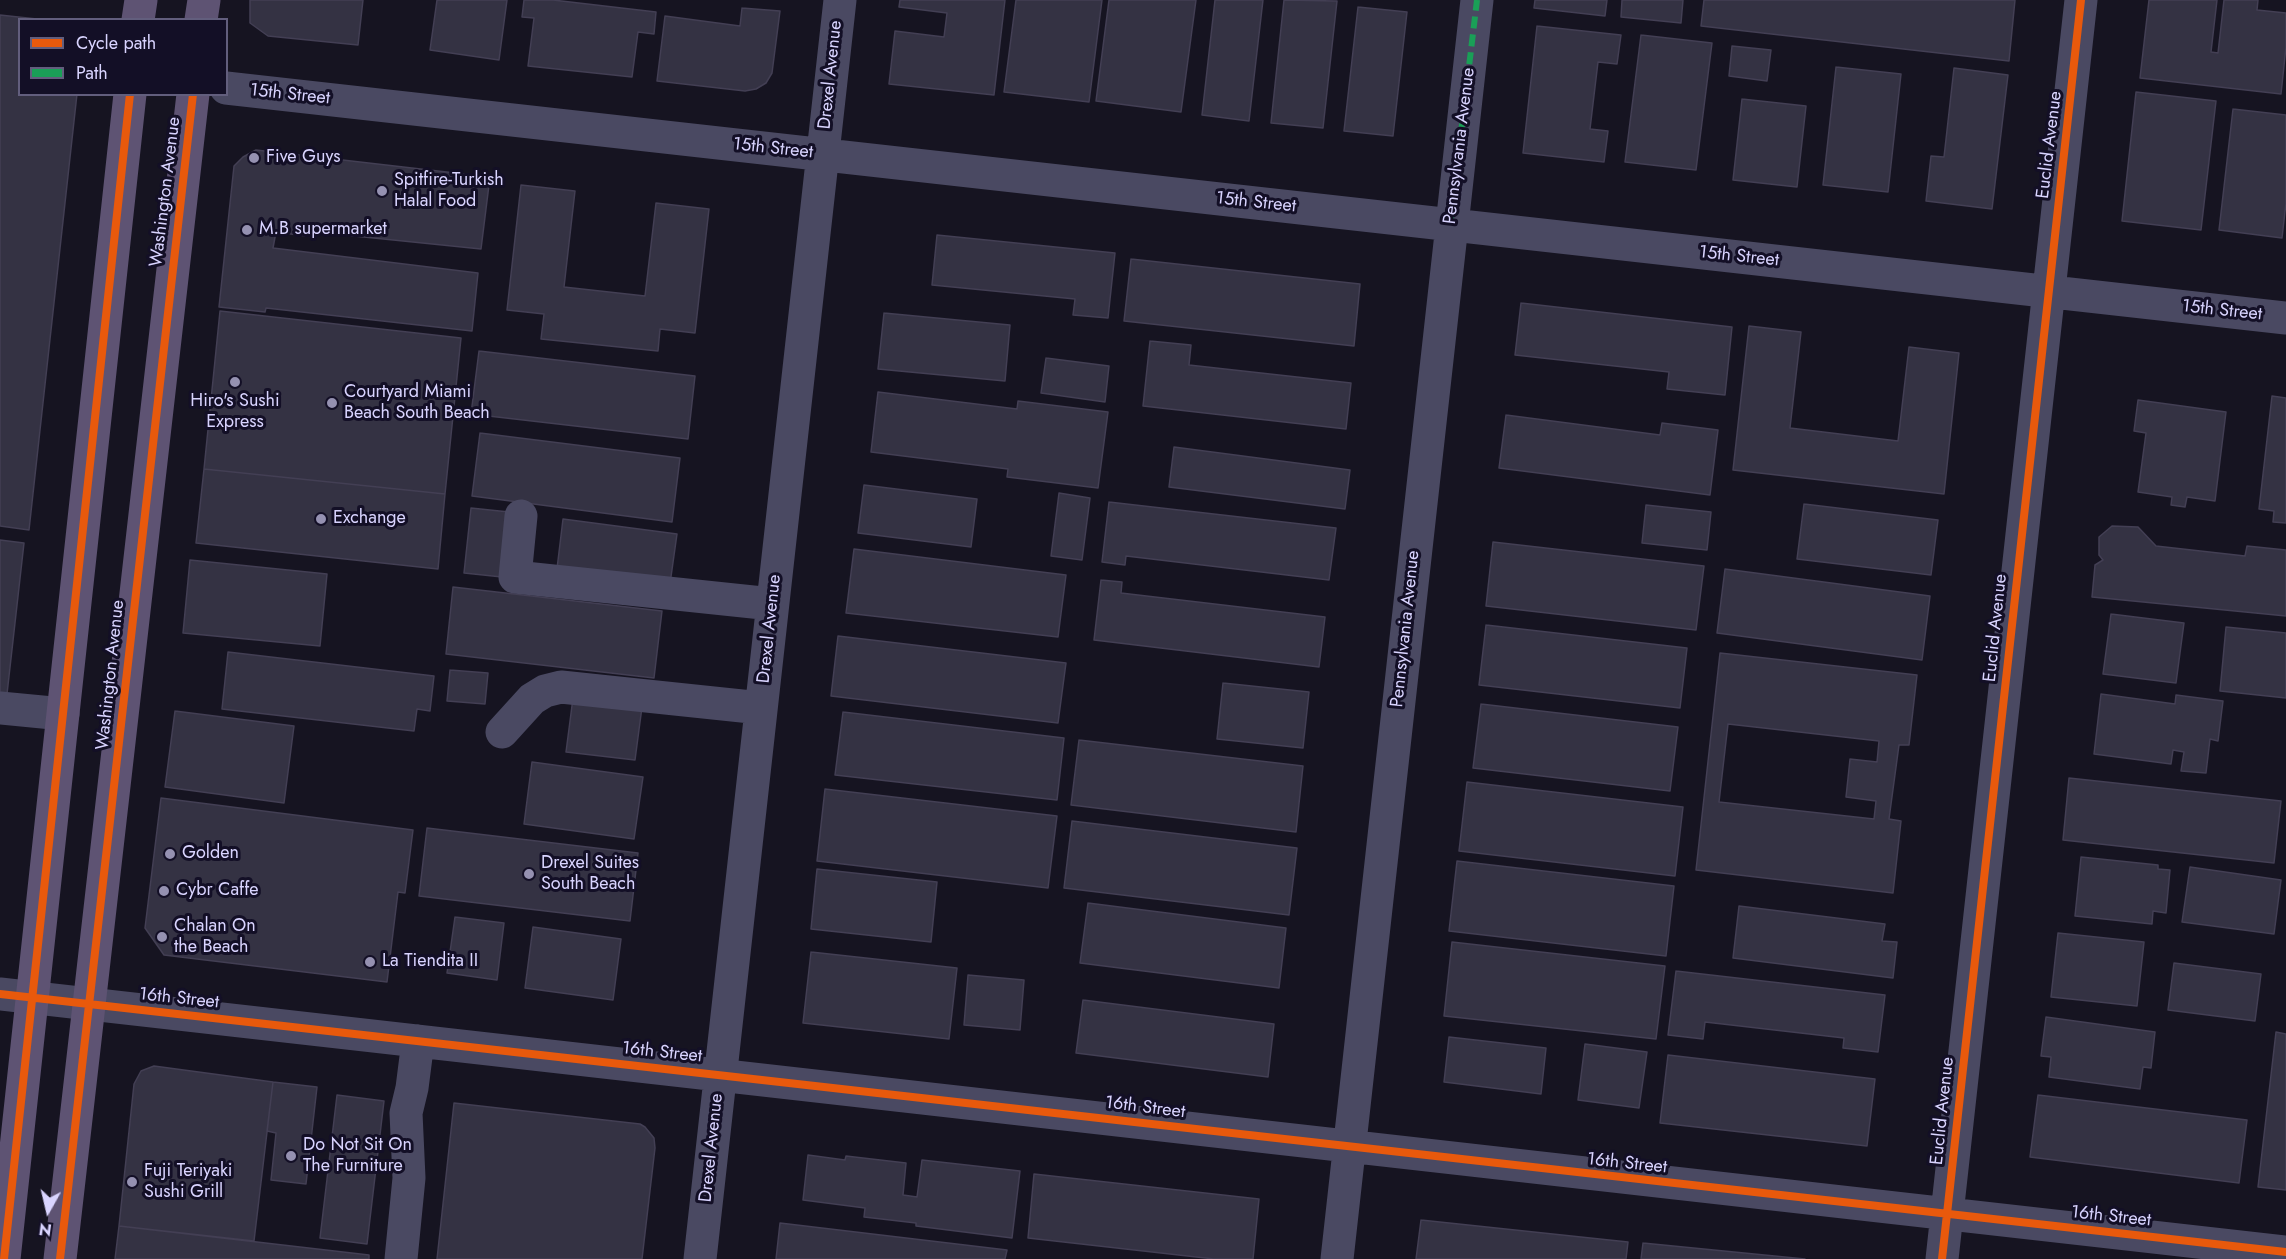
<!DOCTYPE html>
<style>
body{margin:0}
#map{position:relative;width:2286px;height:1259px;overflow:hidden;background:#161421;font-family:Jost,sans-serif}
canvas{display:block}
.legend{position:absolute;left:18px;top:18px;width:210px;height:78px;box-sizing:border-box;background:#130f26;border:2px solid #625e7d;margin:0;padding:8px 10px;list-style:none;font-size:18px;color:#d9d4ff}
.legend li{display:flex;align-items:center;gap:12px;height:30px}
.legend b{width:30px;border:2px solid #625e7d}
.north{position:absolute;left:18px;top:1181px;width:60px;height:60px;-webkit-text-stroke:4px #130f26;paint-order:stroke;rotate:188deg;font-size:16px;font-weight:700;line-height:24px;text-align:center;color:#d9d4ff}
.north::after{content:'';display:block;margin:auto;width:21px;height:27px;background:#d9d4ff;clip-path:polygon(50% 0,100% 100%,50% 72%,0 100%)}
</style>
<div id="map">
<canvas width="2286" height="1259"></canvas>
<ul class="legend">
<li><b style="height:8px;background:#e8590c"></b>Cycle path</li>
<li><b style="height:8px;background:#1a9f57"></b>Path</li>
</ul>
<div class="north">N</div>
</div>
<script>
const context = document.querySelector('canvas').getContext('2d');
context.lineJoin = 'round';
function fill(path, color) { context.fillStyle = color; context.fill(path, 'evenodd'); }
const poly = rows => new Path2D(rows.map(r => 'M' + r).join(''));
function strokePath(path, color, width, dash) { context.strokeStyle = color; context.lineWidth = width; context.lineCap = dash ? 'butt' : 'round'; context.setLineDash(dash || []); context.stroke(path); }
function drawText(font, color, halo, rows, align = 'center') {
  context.font = font + ' Jost,sans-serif'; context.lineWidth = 6; context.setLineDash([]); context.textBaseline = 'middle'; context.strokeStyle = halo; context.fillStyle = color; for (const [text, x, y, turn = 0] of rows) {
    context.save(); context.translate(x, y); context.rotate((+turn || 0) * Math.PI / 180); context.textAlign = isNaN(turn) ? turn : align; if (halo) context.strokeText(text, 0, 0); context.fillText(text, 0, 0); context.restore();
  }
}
const building = poly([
 [250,0,363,0,358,45,268,36,250,23,250,0],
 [437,0,507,0,499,60,430,50,437,0],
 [524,0,553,0,656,12,654,34,638,32,632,77,528,66,534,18,522,17,524,0],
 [900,0,1005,0,994,95,889,84,895,31,944,37,947,13,899,7,900,0],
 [1016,0,1102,0,1089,102,1004,92,1016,0],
 [1109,0,1196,0,1181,112,1096,101,1109,0],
 [1215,0,1263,0,1249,121,1202,115,1215,0],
 [1284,0,1337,1,1323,128,1271,123,1284,0],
 [1535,0,1607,0,1605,16,1534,8,1535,0],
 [1622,0,1683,0,1681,23,1621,17,1622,0],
 [1704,0,2015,0,2009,61,1701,26,1704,0],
 [2149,0,2217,0,2211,52,2218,53,2224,0,2258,0,2257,10,2286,13,2286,47,2281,94,2140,78,2149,0],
 [1358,7,1407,12,1393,136,1344,131,1358,7],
 [742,8,780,11,772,73,766,83,756,89,745,91,657,81,665,16,740,26,742,8],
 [0,15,46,20,20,20,20,94,77,94,29,530,0,526,0,15],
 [1537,26,1621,35,1617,64,1598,62,1590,129,1608,131,1604,162,1523,153,1537,26],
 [1641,35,1712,43,1696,170,1625,162,1641,35],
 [1732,46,1771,50,1767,81,1729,76,1732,46],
 [1836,67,1901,74,1888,192,1823,185,1836,67],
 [1954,68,2008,75,1992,209,1926,201,1931,156,1944,157,1954,68],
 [2136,92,2216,101,2201,230,2122,221,2136,92],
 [1742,99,1806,106,1797,187,1733,180,1742,99],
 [2233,109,2286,115,2286,203,2282,238,2219,230,2233,109],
 [256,150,490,177,481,249,315,232,314,237,276,232,273,248,478,273,472,331,266,308,265,312,219,307,234,166,243,157,256,150],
 [521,185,575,191,564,287,645,296,656,203,709,209,695,333,660,329,658,351,541,339,544,314,507,310,521,185],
 [937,235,1115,253,1108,318,1073,315,1075,299,932,285,937,235],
 [1131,259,1360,284,1354,346,1124,321,1131,259],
 [1521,303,1732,327,1725,395,1667,389,1669,372,1515,355,1521,303],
 [220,311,461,338,445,494,204,469,220,311],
 [884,313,1010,325,1005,381,878,369,884,313],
 [1749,326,1801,332,1790,428,1898,441,1909,347,1959,353,1944,494,1733,470,1749,326],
 [1150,341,1191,345,1189,365,1351,383,1346,429,1143,406,1150,341],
 [479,351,695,376,688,439,471,414,479,351],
 [1046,358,1109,366,1105,402,1041,393,1046,358],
 [878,392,1017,409,1018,401,1108,412,1098,488,1007,477,1008,469,871,452,878,392],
 [2272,396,2286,398,2286,523,2273,522,2274,511,2259,509,2272,396],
 [2138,400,2226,412,2215,501,2187,497,2185,507,2171,505,2172,497,2138,492,2146,433,2134,431,2138,400],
 [1506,415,1660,435,1662,423,1718,430,1710,495,1499,468,1506,415],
 [480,433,680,458,672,522,472,496,480,433],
 [1174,447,1350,470,1345,509,1169,487,1174,447],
 [204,469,445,494,438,569,196,543,204,469],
 [864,485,977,499,971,547,858,533,864,485],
 [1059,493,1090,498,1082,560,1051,556,1059,493],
 [1109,502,1336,528,1329,580,1126,556,1125,565,1102,562,1109,502],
 [1804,504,1938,520,1931,575,1797,559,1804,504],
 [1646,505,1711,512,1707,550,1642,543,1646,505],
 [471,508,509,512,502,577,464,573,471,508],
 [563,519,677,534,669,591,556,577,563,519],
 [2112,526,2138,527,2156,546,2245,556,2247,546,2286,550,2286,616,2092,597,2095,565,2103,560,2099,555,2099,537,2112,526],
 [0,540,24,543,7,694,0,693,0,540],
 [1493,542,1704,566,1696,630,1486,606,1493,542],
 [854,549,1066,575,1058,637,846,613,854,549],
 [190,560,327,574,320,646,183,633,190,560],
 [1725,569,1930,596,1922,660,1717,633,1725,569],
 [1101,580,1122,582,1121,593,1325,617,1319,667,1094,640,1101,580],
 [453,587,662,611,654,678,446,654,453,587],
 [2111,614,2184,623,2176,683,2103,674,2111,614],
 [1486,625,1687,648,1680,708,1479,685,1486,625],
 [2226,627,2286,633,2286,698,2220,691,2226,627],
 [838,636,1066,663,1058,723,831,696,838,636],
 [228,652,434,676,430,711,417,709,414,731,222,709,228,652],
 [1720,653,1917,675,1909,745,1899,745,1889,819,1901,821,1893,893,1696,870,1720,653],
 [1728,724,1879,741,1877,762,1850,759,1846,797,1876,801,1874,819,1719,802,1728,724],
 [450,670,488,673,485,704,447,701,450,670],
 [1223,683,1309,692,1303,748,1217,739,1223,683],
 [2101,694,2175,704,2176,695,2223,701,2218,741,2210,739,2206,773,2181,771,2184,752,2173,750,2171,764,2094,754,2101,694],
 [573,698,642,707,635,760,566,752,573,698],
 [1481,704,1678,727,1670,791,1473,768,1481,704],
 [175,711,294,726,284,803,165,787,175,711],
 [843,712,1064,738,1057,800,835,775,843,712],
 [1079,740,1303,766,1296,832,1071,805,1079,740],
 [532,762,643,777,634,839,524,824,532,762],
 [2069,778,2281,801,2274,863,2063,840,2069,778],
 [1467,782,1683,807,1675,876,1459,851,1467,782],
 [825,789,1057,816,1048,888,817,861,825,789],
 [161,798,413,830,405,893,398,892,387,982,164,955,145,928,161,798],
 [1072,821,1297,848,1289,915,1064,888,1072,821],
 [427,828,638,853,630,921,419,896,427,828],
 [2081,857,2158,865,2158,869,2170,870,2166,913,2153,911,2152,924,2075,916,2081,857],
 [1457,861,1674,886,1666,956,1449,931,1457,861],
 [2190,867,2281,880,2274,934,2182,922,2190,867],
 [817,869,937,882,931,942,811,929,817,869],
 [1088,903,1286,928,1279,988,1080,963,1088,903],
 [1739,906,1885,924,1882,941,1897,942,1893,978,1733,958,1739,906],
 [455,917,504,923,497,980,447,973,455,917],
 [533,927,621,939,613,1000,525,988,533,927],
 [2058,933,2144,942,2137,1006,2051,997,2058,933],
 [1452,942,1665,966,1656,1039,1444,1016,1452,942],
 [811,952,957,968,949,1039,803,1023,811,952],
 [2174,963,2261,974,2255,1021,2168,1010,2174,963],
 [1676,971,1885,995,1878,1052,1843,1048,1844,1038,1705,1022,1703,1039,1668,1035,1676,971],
 [968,975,1024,980,1020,1030,964,1025,968,975],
 [1083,1000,1274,1024,1268,1077,1076,1053,1083,1000],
 [2046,1017,2155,1032,2151,1068,2143,1067,2140,1089,2049,1077,2051,1057,2041,1056,2046,1017],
 [2276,1032,2286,1034,2286,1190,2258,1187,2276,1032],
 [1449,1037,1546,1048,1541,1094,1444,1082,1449,1037],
 [1585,1044,1647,1052,1639,1108,1578,1100,1585,1044],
 [1668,1055,1875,1079,1867,1146,1660,1123,1668,1055],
 [154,1066,273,1082,254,1241,119,1226,134,1084,141,1071,154,1066],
 [273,1082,317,1087,306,1184,271,1180,276,1133,267,1131,273,1082],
 [337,1095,384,1101,367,1244,320,1238,337,1095],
 [2038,1095,2247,1120,2239,1183,2030,1157,2038,1095],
 [454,1103,640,1124,645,1127,654,1138,655,1148,642,1259,437,1259,454,1103],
 [808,1155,845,1160,846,1156,906,1163,903,1195,917,1197,922,1160,1020,1171,1012,1238,916,1226,916,1223,864,1217,865,1208,803,1200,808,1155],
 [1034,1174,1259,1199,1253,1259,1214,1259,1028,1238,1034,1174],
 [1421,1220,1628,1242,1626,1259,1416,1259,1421,1220],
 [780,1223,1007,1250,1005,1259,776,1259,780,1223],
 [119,1226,369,1255,369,1259,115,1259,119,1226],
 [1643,1243,1805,1259,1641,1259,1643,1243]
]);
fill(building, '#343243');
strokePath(building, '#433f54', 1.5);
strokePath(poly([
 [226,88,2286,318],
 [521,516,515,577,772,604],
 [0,708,63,714],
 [502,732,532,699,545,691,561,687,761,708],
 [0,994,2286,1252],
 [401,1259,409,1178,406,1113,412,1088,418,1041],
 [700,1259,840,0],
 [1337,1259,1477,0],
 [1942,1259,2081,0]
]), '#4a4962', 33);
strokePath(poly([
 [138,20,141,0],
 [201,20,204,0],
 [4,1259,130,94],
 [60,1259,193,94]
]), '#5e5373', 33);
strokePath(poly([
 [1450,225,1477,0]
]), '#1a9f57', 6, [12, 6]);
strokePath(poly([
 [0,994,2286,1252],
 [4,1259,130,94],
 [60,1259,193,94],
 [1942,1259,2081,0]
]), '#e8590c', 8);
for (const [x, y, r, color] of [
 [254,158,6,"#9591b1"],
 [382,191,6,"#9591b1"],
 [247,230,6,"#9591b1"],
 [235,382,6,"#9591b1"],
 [332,403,6,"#9591b1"],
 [321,519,6,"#9591b1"],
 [170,854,6,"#9591b1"],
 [529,874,6,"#9591b1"],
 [164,891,6,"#9591b1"],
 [162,937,6,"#9591b1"],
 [370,962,6,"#9591b1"],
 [291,1156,6,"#9591b1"],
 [132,1182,6,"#9591b1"]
]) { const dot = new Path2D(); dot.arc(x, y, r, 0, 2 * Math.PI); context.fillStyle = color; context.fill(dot); strokePath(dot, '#130f26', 2); }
drawText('18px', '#d9d4ff', '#130f26', [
 ["Drexel Avenue",831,75,-84],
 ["15th Street",290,95,6],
 ["Euclid Avenue",2050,145,-83],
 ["Pennsylvania Avenue",1460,146,-83],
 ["15th Street",773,149,6],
 ["Washington Avenue",166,192,-83],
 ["15th Street",1256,203,6],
 ["15th Street",1739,257,6],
 ["15th Street",2222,311,6],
 ["Euclid Avenue",1996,628,-84],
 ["Drexel Avenue",770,629,-84],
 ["Pennsylvania Avenue",1406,629,-84],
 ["Washington Avenue",111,675,-84],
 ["16th Street",179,999,6],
 ["16th Street",662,1053,6],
 ["16th Street",1145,1108,7],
 ["Euclid Avenue",1943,1111,-84],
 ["Drexel Avenue",712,1148,-84],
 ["16th Street",1627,1164,6],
 ["16th Street",2111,1217,6]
]);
drawText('18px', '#d9d4ff', '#130f26', [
 ["Five Guys",266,158],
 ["Spitfire-Turkish",394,181],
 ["Halal Food",394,202],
 ["M.B supermarket",259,230],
 ["Courtyard Miami",344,393],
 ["Beach South Beach",344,414],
 ["Hiro's Sushi",235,402,"center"],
 ["Express",235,423,"center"],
 ["Exchange",333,519],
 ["Golden",182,854],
 ["Drexel Suites",541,864],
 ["South Beach",541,885],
 ["Cybr Caffe",176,891],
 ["Chalan On",174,927],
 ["the Beach",174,948],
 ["La Tiendita II",382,962],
 ["Do Not Sit On",303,1146],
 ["The Furniture",303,1167],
 ["Fuji Teriyaki",144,1172],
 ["Sushi Grill",144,1193]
], 'left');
</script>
